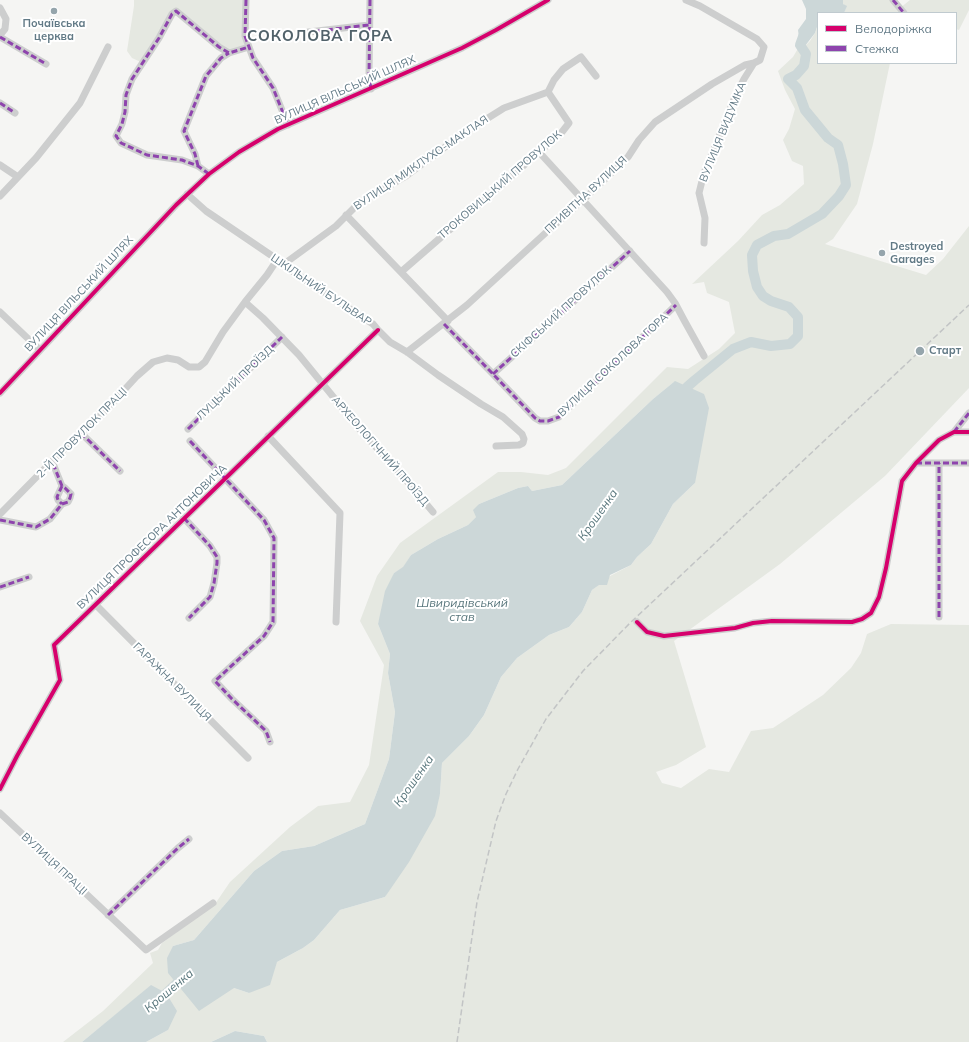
<!DOCTYPE html>
<meta charset="utf-8">
<style>
body{margin:0}
#map{position:relative;width:969px;height:1042px;overflow:hidden;background:#f5f5f3;font-family:Mulish,sans-serif}
canvas{display:block}
.legend{position:absolute;left:817px;top:12px;width:140px;height:52px;box-sizing:border-box;background:#fff;border:1px solid #c0cacf;margin:0;padding:5px 7px;list-style:none;font-size:12px;color:#627a86}
.legend li{display:flex;align-items:center;gap:8px;height:20px}
.legend b{width:20px;border:1px solid #c0cacf}
</style>
<div id="map">
<canvas width="969" height="1042"></canvas>
<ul class="legend">
<li><b style="height:5px;background:#d6006c"></b>Велодоріжка</li>
<li><b style="height:5px;background:#8e44ad"></b>Стежка</li>
</ul>
</div>
<script>
const context = document.querySelector('canvas').getContext('2d');
context.lineJoin = 'round';
function fill(path, color) { context.fillStyle = color; context.fill(path, 'evenodd'); }
const poly = rows => new Path2D(rows.map(r => 'M' + r).join(''));
function strokePath(path, color, width, dash) { context.strokeStyle = color; context.lineWidth = width; context.lineCap = dash ? 'butt' : 'round'; context.setLineDash(dash || []); context.stroke(path); }
function drawText(font, color, halo, rows, align = 'center') {
  context.font = font + ' Mulish,sans-serif'; context.lineWidth = 4; context.setLineDash([]); context.textBaseline = 'middle'; context.strokeStyle = halo; context.fillStyle = color; for (const [text, x, y, turn = 0] of rows) {
    context.save(); context.translate(x, y); context.rotate((+turn || 0) * Math.PI / 180); context.textAlign = isNaN(turn) ? turn : align; if (halo) context.strokeText(text, 0, 0); context.fillText(text, 0, 0); context.restore();
  }
}
fill(poly([
 [134,0,246,0,249,47,229,53,176,11,143,63,132,58,127,51,134,6],
 [843,0,893,0,900,8,910,0,969,0,969,10,959,30,956,29,956,13,844,13,846,7,843,4],
 [818,24,818,63,890,63,873,144,857,204,833,239,825,244,926,275,943,259,969,226,969,388,885,476,780,564,674,641,706,747,676,765,656,772,662,783,681,788,709,769,729,772,751,731,773,728,823,695,851,668,861,653,867,634,891,624,969,625,969,1042,267,1042,264,1036,235,1031,211,1042,146,1042,168,1030,151,986,82,1042,63,1042,103,1011,153,963,150,953,158,950,162,943,215,904,230,882,290,827,318,806,350,802,369,765,384,665,360,621,377,576,400,543,498,472,521,472,548,475,566,468,667,367,688,369,719,349,735,333,729,302,707,293,704,282,692,284,738,241,762,215,780,205,804,184,803,166,792,161,783,140,789,129,795,109,785,90,778,71,793,57,800,45,805,46,810,41,815,33],
 [674,382,695,483,673,504,651,544,637,557,631,565,610,576,592,590,582,612,569,627,549,635,517,658,501,677,484,715,469,736,442,763,440,794,385,897,340,910,314,940,303,948,277,962,249,993,234,988,173,946,194,940,254,871,282,851,314,846,365,824,389,759,395,712,388,673,390,654,378,624,394,573,403,568,411,555,438,539,468,525,476,517,479,504,518,488,528,486,532,491,562,485,653,399]
]), '#e5e8e1');
fill(poly([
 [802,0,843,0,843,4,847,6,844,13,818,13,818,24,815,33,805,46,800,45,798,30,806,19,806,9],
 [675,381,704,394,709,408,695,483,673,504,651,544,637,557,631,565,610,575,607,585,599,585,592,590,582,612,569,627,549,635,517,658,501,677,484,715,469,736,442,763,440,794,435,816,409,862,385,897,340,910,314,940,303,948,277,962,270,985,249,993,234,988,199,1011,168,973,167,958,173,946,194,940,254,871,282,851,314,846,365,824,389,759,395,712,388,673,390,654,378,624,385,591,394,573,403,567,411,555,438,539,468,525,476,517,473,510,479,504,518,488,528,486,532,491,562,485,653,399],
 [151,985,166,993,177,1011,168,1030,146,1042,82,1042],
 [235,1031,264,1036,267,1042,211,1042]
]), '#ccd7d8');
strokePath(poly([
 [680,397,687,387,695,380,733,349,751,342,771,346,790,344,798,336,798,317,789,307,771,301,763,296,757,287,753,271,752,255,757,245,774,236,788,234,822,214,839,196,846,185,843,164,838,145,828,138,805,110,797,88,788,79,796,75,804,66,806,54,800,45,804,34],
 [157,1002,186,975]
]), '#ccd7d8', 10);
strokePath(poly([
 [246,0,245,36,253,58,273,88,288,125],
 [370,0,369,77,371,89],
 [686,0,700,6,757,39,764,47,760,60,754,63,744,79,735,97,704,173,699,193,705,218,704,243],
 [893,0,904,13],
 [0,8,6,19,5,29,0,35],
 [300,33,369,25],
 [0,37,46,64],
 [0,103,15,113],
 [539,152,667,292,675,303,684,320,704,356],
 [0,165,18,177],
 [198,166,195,154,184,131,206,76,221,58,229,53],
 [209,174,198,166,182,160,147,155,121,143,116,136,122,124,125,112,126,95,132,79,159,38,172,14,176,11,219,47,229,53,249,47],
 [187,194,206,211,284,264,296,274,373,324,378,330,390,342,407,352,438,375,481,404,503,417,522,434,524,439,523,443,519,445,496,446],
 [0,196,36,158,80,103,108,47],
 [346,215,448,321],
 [284,264,336,226,358,204,406,176,464,133,504,108,548,92],
 [401,272,562,132,569,123,548,92,554,80,563,69,581,57,596,76],
 [245,302,263,318,299,355,362,432,407,481,433,512],
 [0,312,40,350],
 [444,324,493,374,535,418,540,421,548,421,559,417,676,305],
 [407,352,467,305,552,227,583,200,628,157,639,140,655,122,712,84,745,65,754,63],
 [493,374,630,251],
 [0,393,176,205,209,174,239,152,278,129,462,48,496,30,548,0],
 [188,429,282,337],
 [954,432,969,413],
 [81,433,120,471],
 [268,436,340,513,336,622],
 [190,441,264,520,274,538,273,622,264,636,215,681,232,699,266,731,270,742],
 [916,463,969,463],
 [62,486,57,497,58,500,62,504],
 [0,514,65,448,104,412,137,376,153,362,167,358,178,360,189,367,199,367,205,362,223,332,245,302,267,275,277,260],
 [184,518,210,546,217,557,217,563,214,583,210,597,189,618],
 [0,520,36,527,50,519,62,504,68,502,70,498,71,494,65,488,62,486,52,461],
 [0,587,29,577],
 [96,605,248,758],
 [939,617,939,463],
 [637,622,647,632,664,636,735,628,753,623,772,621,852,622,862,619,871,613,879,597,886,568,902,481,916,463,939,440,954,432,969,432],
 [0,789,17,756,60,680,54,645,378,330],
 [0,813,146,950,213,903],
 [108,915,178,848,189,839]
]), '#cdcece', 7);
strokePath(poly([
 [457,1042,477,902,496,821,506,794,518,769,546,719,583,671,630,623,969,305]
]), '#c2c4c5', 1.5, [6, 3]);
strokePath(poly([
 [246,0,245,36,253,58,273,88,288,125],
 [370,0,369,77,371,89],
 [893,0,904,13],
 [300,33,369,25],
 [0,37,46,64],
 [0,103,15,113],
 [198,166,195,154,184,131,206,76,221,58,229,53],
 [209,174,198,166,182,160,147,155,121,143,116,136,122,124,125,112,126,95,132,79,159,38,172,14,176,11,219,47,229,53,249,47],
 [444,324,493,374,535,418,540,421,548,421,559,417,676,305],
 [493,374,630,251],
 [188,429,282,337],
 [954,432,969,413],
 [81,433,120,471],
 [190,441,264,520,274,538,273,622,264,636,215,681,232,699,266,731,270,742],
 [916,463,969,463],
 [62,486,57,497,58,500,62,504],
 [184,518,210,546,217,557,217,563,214,583,210,597,189,618],
 [0,520,36,527,50,519,62,504,68,502,70,498,71,494,65,488,62,486,52,461],
 [0,587,29,577],
 [939,617,939,463],
 [108,915,178,848,189,839]
]), '#8e44ad', 3, [6, 3]);
strokePath(poly([
 [0,393,176,205,209,174,239,152,278,129,462,48,496,30,548,0],
 [637,622,647,632,664,636,735,628,753,623,772,621,852,622,862,619,871,613,879,597,886,568,902,481,916,463,939,440,954,432,969,432],
 [0,789,17,756,60,680,54,645,378,330]
]), '#d6006c', 4);
for (const [x, y, r, color] of [
 [54,11,4,"#95a5ac"],
 [882,253,4,"#95a5ac"],
 [920,351,5,"#95a5ac"]
]) { const dot = new Path2D(); dot.arc(x, y, r, 0, 2 * Math.PI); context.fillStyle = color; context.fill(dot); strokePath(dot, '#fff', 1.5); }
drawText('bold 11px', '#627a86', '#fff', [
 ["Почаївська",54,24,"center"],
 ["церква",54,37,"center"],
 ["Destroyed",890,247],
 ["Garages",890,260],
 ["Старт",929,351]
], 'left');
drawText('11px', '#627a86', '#fff', [
 ["ВУЛИЦЯ ВІЛЬСЬКИЙ ШЛЯХ",345,90,-24],
 ["ВУЛИЦЯ ВИДУМКА",723,132,-68],
 ["ВУЛИЦЯ МИКЛУХО-МАКЛАЯ",421,163,-34],
 ["ТРОКОВИЦЬКИЙ ПРОВУЛОК",500,185,-41],
 ["ПРИВІТНА ВУЛИЦЯ",586,195,-43],
 ["ШКІЛЬНИЙ БУЛЬВАР",321,290,34],
 ["ВУЛИЦЯ ВІЛЬСЬКИЙ ШЛЯХ",79,294,-47],
 ["СКІФСЬКИЙ ПРОВУЛОК",561,312,-42],
 ["ВУЛИЦЯ СОКОЛОВА ГОРА",613,365,-43],
 ["ЛУЦЬКИЙ ПРОЇЗД",235,383,-44],
 ["2-Й ПРОВУЛОК ПРАЦІ",82,433,-45],
 ["АРХЕОЛОГІЧНИЙ ПРОЇЗД",380,451,49],
 ["ВУЛИЦЯ ПРОФЕСОРА АНТОНОВИЧА",152,537,-44],
 ["ГАРАЖНА ВУЛИЦЯ",172,682,45],
 ["ВУЛИЦЯ ПРАЦІ",54,864,43]
]);
drawText('italic 12px', '#58767c', '#fff', [
 ["Крошенка",598,515,-55],
 ["Швиридівський",462,603],
 ["став",462,617],
 ["Крошенка",414,781,-55],
 ["Крошенка",169,991,-40]
]);
context.letterSpacing = '1px';
drawText('bold 15px', '#51626a', '#fff', [
 ["СОКОЛОВА ГОРА",320,36]
]);
context.letterSpacing = '0px';
</script>
